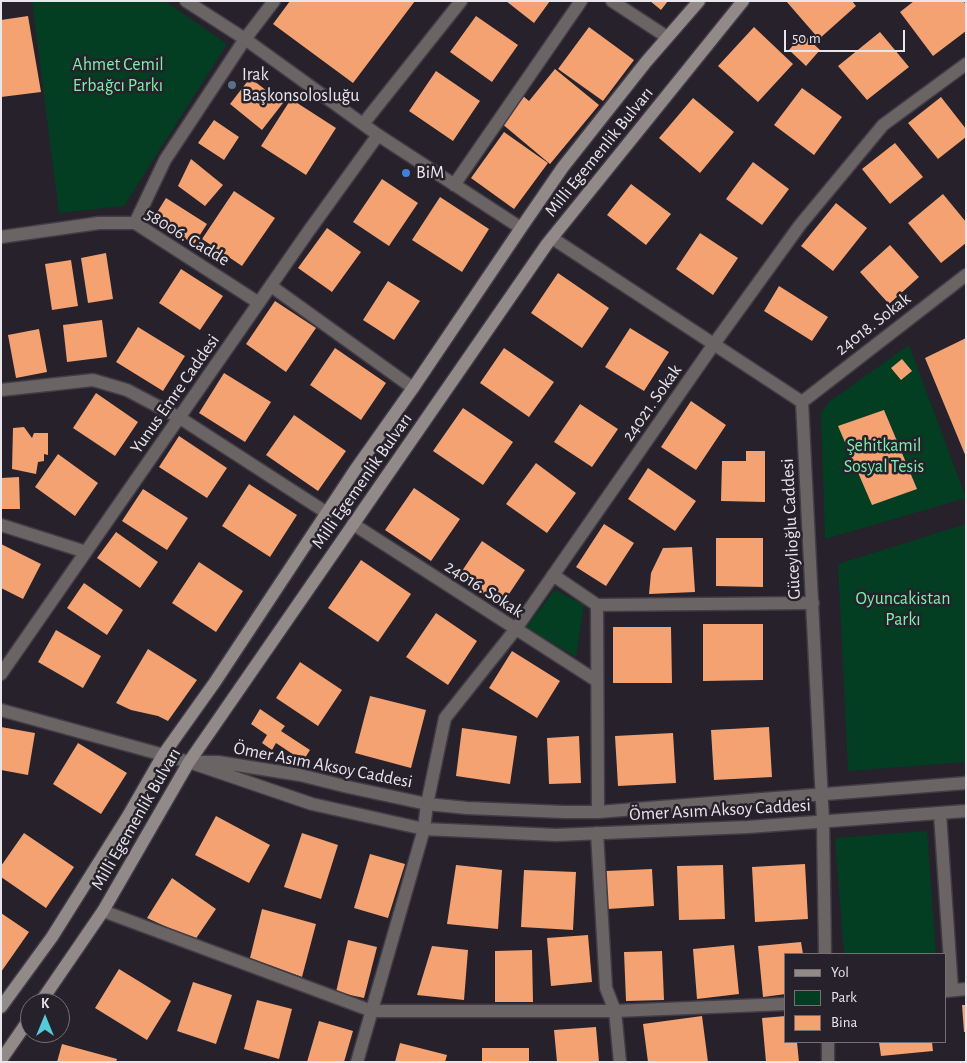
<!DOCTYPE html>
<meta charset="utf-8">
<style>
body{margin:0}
#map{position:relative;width:967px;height:1063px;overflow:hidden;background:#26212a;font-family:"Alegreya Sans",sans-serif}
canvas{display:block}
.frame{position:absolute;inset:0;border:2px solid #e8e5eb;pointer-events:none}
.legend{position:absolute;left:784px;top:953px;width:162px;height:90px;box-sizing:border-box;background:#26212a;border:1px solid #746f77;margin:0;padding:6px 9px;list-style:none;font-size:15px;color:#e8e5eb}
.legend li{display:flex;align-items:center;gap:10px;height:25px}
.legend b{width:25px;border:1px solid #746f77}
.north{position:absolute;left:20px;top:993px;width:50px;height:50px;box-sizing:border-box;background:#26212a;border:1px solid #746f77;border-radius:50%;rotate:0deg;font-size:14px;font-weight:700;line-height:20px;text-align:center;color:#e8e5eb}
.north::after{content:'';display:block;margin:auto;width:18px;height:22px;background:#53cbda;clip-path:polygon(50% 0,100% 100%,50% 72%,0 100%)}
.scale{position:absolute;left:784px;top:30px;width:121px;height:22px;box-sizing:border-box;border:2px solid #e8e5eb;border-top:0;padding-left:6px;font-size:15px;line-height:18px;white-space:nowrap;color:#e8e5eb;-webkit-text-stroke:4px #26212a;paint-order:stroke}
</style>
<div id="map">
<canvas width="967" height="1063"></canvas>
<div class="frame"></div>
<ul class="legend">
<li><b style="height:6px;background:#928989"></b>Yol</li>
<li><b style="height:14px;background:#033e23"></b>Park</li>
<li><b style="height:14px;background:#f4a272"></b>Bina</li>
</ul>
<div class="north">K</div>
<div class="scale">50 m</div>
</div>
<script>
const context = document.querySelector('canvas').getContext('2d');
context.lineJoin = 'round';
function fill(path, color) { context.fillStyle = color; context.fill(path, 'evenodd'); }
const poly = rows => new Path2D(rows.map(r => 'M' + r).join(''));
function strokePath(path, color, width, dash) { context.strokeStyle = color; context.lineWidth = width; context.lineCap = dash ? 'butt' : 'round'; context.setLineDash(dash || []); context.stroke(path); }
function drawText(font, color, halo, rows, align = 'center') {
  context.font = font + ' "Alegreya Sans",sans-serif'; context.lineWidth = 5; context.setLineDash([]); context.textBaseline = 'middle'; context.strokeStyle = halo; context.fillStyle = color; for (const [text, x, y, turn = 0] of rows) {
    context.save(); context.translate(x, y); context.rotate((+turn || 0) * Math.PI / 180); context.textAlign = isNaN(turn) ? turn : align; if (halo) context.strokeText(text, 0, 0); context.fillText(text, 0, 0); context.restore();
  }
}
fill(poly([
 [32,1,165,1,227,44,124,206,59,213],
 [909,345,966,498,825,539,821,413,829,402],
 [966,524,966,762,848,771,838,564],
 [555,590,584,605,576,657,526,627],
 [927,831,936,954,844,954,835,838]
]), '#033e23');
fill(poly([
 [290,1,415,1,353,83,273,24],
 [506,1,550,1,534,23],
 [650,1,668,1,661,10],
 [786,1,852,1,856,6,819,39],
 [914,1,963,1,966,4,966,31,933,56,900,12],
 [28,16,41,92,1,97,1,20],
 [476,16,518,45,492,82,450,52],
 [589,27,634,60,603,101,558,69],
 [754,27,793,64,758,102,718,66],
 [880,32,909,67,867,100,838,66],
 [803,34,820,50,806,66,789,50],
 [555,69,599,105,550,164,501,123,523,96,529,101],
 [436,71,480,101,453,141,409,111],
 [250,78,283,103,262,130,230,104],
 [802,88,842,117,814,155,774,125],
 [941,97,966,129,966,137,938,159,908,123],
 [693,98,734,132,700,173,659,138],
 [291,99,336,128,306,175,261,146],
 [214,120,239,137,224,160,198,143],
 [504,132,548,163,514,209,471,178],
 [895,143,923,177,890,204,862,169],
 [191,159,223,185,205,206,178,186],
 [753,162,789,189,762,225,726,199],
 [382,179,418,203,389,246,353,222],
 [631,184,671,214,646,245,607,215],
 [234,191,275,218,242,266,202,239],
 [943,194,966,222,966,243,941,263,908,223],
 [440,197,489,229,462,272,412,240],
 [166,198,207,224,194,244,153,219],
 [836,203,867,228,833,271,801,246],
 [327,228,361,252,332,292,298,268],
 [700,233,738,258,713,295,676,269],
 [890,245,919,277,889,304,860,272],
 [106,253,113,299,88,303,81,258],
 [71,260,78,306,52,310,45,264],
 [181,269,223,296,200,330,159,303],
 [558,273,609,308,582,348,531,313],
 [388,281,420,301,394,340,363,320],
 [779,286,828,317,812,341,764,311],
 [275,301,316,328,286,372,246,344],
 [102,320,107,357,67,362,63,325],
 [138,327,185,356,163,391,116,362],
 [630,328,669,352,644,391,605,367],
 [39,329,47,372,16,378,8,335],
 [966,338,966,457,925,358],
 [335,348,386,383,361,420,310,385],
 [504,348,554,382,529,417,480,383],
 [902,359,912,371,901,380,891,368],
 [224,373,271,402,245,442,199,413],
 [96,393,138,422,115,456,73,428],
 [691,401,726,425,696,470,661,447],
 [580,404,618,429,592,467,554,442],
 [463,408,513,442,483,485,433,451],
 [884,410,917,489,872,505,838,426],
 [294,415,346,451,318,491,266,455],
 [24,427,32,438,34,433,48,433,48,455,44,454,44,461,38,462,36,474,12,469,13,428],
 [179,436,227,468,207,498,159,467],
 [746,451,765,451,765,502,721,501,722,461,746,461],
 [58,454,98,483,75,516,35,487],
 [536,463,576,493,547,533,506,504],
 [648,468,696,501,675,531,628,499],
 [19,477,20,509,1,509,1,478],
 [249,484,297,515,270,557,222,526],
 [414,488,460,519,431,561,385,530],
 [143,489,188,518,167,550,122,521],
 [604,524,634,543,606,586,576,567],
 [116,532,158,562,140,588,97,558],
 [716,538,763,538,763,587,716,586],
 [482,541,525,570,501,606,458,577],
 [1,544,41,564,23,599,1,588],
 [692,547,695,592,649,594,651,573,663,548],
 [361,560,411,594,378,642,328,608],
 [199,562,243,591,216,632,172,603],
 [84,583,123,610,107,635,67,608],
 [436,613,477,641,448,685,406,657],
 [703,624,763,624,763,680,703,681],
 [613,627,671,627,672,683,613,683],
 [56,630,101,656,83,688,38,662],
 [148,649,197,680,168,721,158,716,131,710,116,703],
 [512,651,560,681,537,718,489,688],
 [300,662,342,690,318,726,276,698],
 [370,696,426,710,411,768,355,753],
 [260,709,285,726,281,731,310,750,303,761,276,743,272,750,262,743,267,735,251,724],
 [1,727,35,733,28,775,1,770],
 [769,727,772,777,714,780,711,730],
 [462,728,517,736,510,784,456,776],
 [673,733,676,783,618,786,615,736],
 [579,736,581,783,549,784,547,738],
 [78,743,127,773,101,814,53,784],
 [216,816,270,845,249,883,195,855],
 [24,833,74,867,46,908,1,877,1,866],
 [302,833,338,845,321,899,284,887],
 [370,854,405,864,388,918,354,908],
 [805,864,808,919,755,922,752,867],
 [456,865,502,870,498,929,447,924],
 [723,865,725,919,679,920,677,866],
 [652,869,654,906,608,909,606,871],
 [524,870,576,872,573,930,521,927],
 [172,878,216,909,195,940,147,918],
 [262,909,316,924,302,977,250,958],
 [1,913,29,932,1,972],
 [588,935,592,982,551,986,547,938],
 [348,940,377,947,364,998,336,992],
 [801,942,803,954,786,954,786,994,763,997,758,946],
 [734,945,739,994,697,999,693,949],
 [432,946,468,950,464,1000,417,995],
 [532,950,533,1002,495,1002,495,951],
 [662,951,664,1000,626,1001,624,952],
 [119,969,171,1001,147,1040,95,1008],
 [193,982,232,995,216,1044,177,1031],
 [257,1000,292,1009,279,1059,244,1049],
 [962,1005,966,1005,966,1032,964,1032],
 [702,1016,708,1062,648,1062,643,1024],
 [786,1016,786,1042,797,1042,799,1062,766,1062,762,1018],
 [319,1021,353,1031,344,1062,307,1062],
 [596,1027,599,1062,557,1062,554,1030],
 [879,1042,932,1042,933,1051,881,1056],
 [400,1043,447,1055,445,1062,395,1062],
 [62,1044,117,1059,116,1062,57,1062],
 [482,1048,529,1048,529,1062,482,1062]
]), '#f4a272');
const minor = poly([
 [186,1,245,39,378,135,521,228],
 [612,1,667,37],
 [363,124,461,1],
 [454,185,581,1],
 [135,223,165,160,245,39,274,1],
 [1,237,99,223,135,223,259,303],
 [271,286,413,388],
 [1,390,93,380,127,390,180,418,327,513],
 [353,524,597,681],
 [1,525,86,552],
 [553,575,597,605],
 [1,674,308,232,378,135],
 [427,804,445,718,515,630,714,344,800,225,883,125,966,64],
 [598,812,597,605,813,603],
 [940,814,952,990],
 [597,833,606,988,615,1011,620,1062],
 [103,911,372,1011,615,1011,786,1004],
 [946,991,966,989]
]);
const tertiary = poly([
 [552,238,802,402,823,822,825,954],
 [802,402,966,275],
 [1,710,189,762,312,804,424,829,556,835,748,827,966,811],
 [199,762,218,762,300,775,348,787,427,804,467,808,564,812,598,812,673,806,966,783],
 [828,1042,828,1062],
 [357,1062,424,829,427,804]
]);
const secondary = poly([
 [40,1003,103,911,189,762,547,244,743,1],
 [1,1007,52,937,128,816,163,755,215,682,355,470,413,388,521,228,563,167,646,62,699,1],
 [1,1060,30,1018]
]);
strokePath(minor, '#413c45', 15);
strokePath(tertiary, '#413c45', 15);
strokePath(secondary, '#413c45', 15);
strokePath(minor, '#6a6464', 12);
strokePath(tertiary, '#6a6464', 12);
strokePath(secondary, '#928989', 12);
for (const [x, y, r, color] of [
 [232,85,5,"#5c6f8a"],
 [406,173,5,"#3f7fe0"]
]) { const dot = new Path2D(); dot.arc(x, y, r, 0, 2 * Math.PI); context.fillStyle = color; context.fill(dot); strokePath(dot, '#26212a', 2); }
drawText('18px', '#7af2ad', '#26212a', [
 ["Ahmet Cemil",118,65],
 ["Erbağcı Parkı",118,86],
 ["Şehitkamil",884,446],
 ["Sosyal Tesis",884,467],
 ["Oyuncakistan",903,599],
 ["Parkı",903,620]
]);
drawText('18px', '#e8e5eb', '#26212a', [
 ["Irak",242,75],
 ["Başkonsolosluğu",242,96],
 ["BiM",416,173]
], 'left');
drawText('18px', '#e8e5eb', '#26212a', [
 ["Milli Egemenlik Bulvarı",599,152,-51],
 ["58006. Cadde",187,237,31],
 ["24018. Sokak",873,324,-38],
 ["Yunus Emre Caddesi",175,394,-55],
 ["24021. Sokak",652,403,-55],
 ["Milli Egemenlik Bulvarı",362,481,-55],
 ["Güceylioğlu Caddesi",791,529,-93],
 ["24016. Sokak",484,589,33],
 ["Ömer Asım Aksoy Caddesi",323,765,11],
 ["Ömer Asım Aksoy Caddesi",720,810,-3],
 ["Milli Egemenlik Bulvarı",136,819,-60]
]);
</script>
